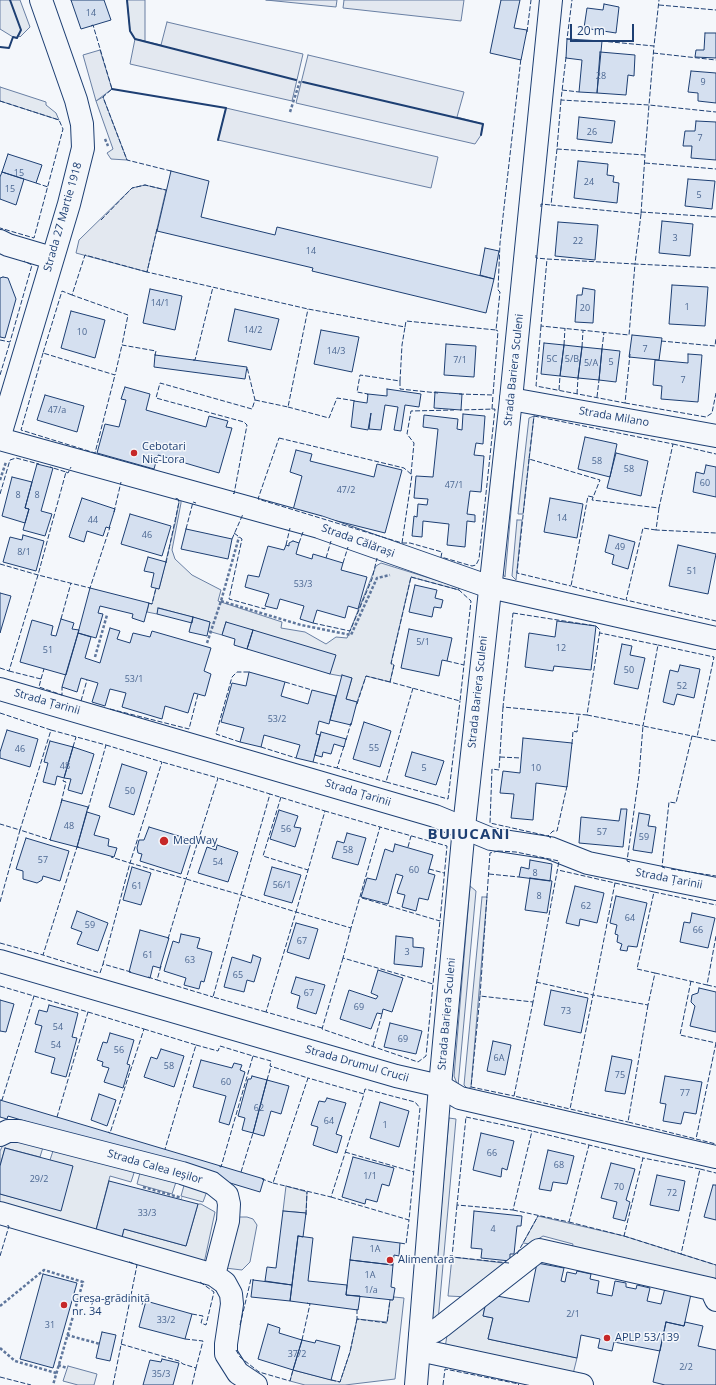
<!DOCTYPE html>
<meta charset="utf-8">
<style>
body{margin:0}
#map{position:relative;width:716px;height:1385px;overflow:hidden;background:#f4f7fb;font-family:"Open Sans",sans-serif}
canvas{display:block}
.scale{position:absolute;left:570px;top:24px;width:64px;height:18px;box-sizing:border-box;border:2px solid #1d3f73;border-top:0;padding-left:5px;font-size:12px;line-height:14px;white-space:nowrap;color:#1d3f73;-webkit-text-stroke:3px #f4f7fb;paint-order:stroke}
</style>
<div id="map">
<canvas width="716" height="1385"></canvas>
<div class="scale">20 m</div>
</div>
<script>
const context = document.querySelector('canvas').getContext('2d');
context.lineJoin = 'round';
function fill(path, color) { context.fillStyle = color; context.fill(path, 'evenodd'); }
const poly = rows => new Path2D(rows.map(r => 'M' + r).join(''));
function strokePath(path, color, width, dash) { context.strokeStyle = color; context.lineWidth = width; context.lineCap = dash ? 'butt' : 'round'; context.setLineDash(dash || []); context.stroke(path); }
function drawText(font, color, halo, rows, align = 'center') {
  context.font = font + ' "Open Sans",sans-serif'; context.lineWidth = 3; context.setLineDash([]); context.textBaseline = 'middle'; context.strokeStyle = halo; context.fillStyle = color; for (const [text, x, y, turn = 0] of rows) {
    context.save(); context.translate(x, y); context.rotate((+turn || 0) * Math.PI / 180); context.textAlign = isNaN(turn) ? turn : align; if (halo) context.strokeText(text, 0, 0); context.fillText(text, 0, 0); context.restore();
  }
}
const green = poly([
 [0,0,20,0,30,27,20,37,18,35,17,38,13,37,0,29,0,0],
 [127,0,145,0,145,41,135,39,130,31,127,0],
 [0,87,46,102,46,105,56,113,59,120,0,101,0,87],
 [103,97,127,160,111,159,107,153,113,149,96,101,103,97],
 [534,416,523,514,518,514,529,418,534,416],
 [519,423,505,577,501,571,519,423],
 [178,499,181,500,181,503,172,550,175,559,192,575,221,590,218,601,282,622,281,628,305,632,326,644,336,637,347,638,376,566,381,563,458,587,459,590,411,577,391,663,394,665,390,682,366,676,357,702,346,699,352,678,330,674,226,622,222,635,208,631,210,622,159,608,157,614,147,612,149,603,152,604,156,588,159,589,175,524,179,502,178,499],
 [517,520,522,520,516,580,512,576,517,520],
 [470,886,476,891,458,1086,454,1076,470,886],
 [482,897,487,897,471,1087,468,1089,464,1085,482,897],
 [449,1118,456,1119,438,1321,431,1326,449,1118],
 [6,1139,44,1144,40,1157,5,1148,0,1166,0,1151,6,1139],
 [55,1145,136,1167,131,1182,110,1176,96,1230,122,1237,124,1229,186,1246,198,1204,201,1204,215,1212,203,1268,0,1210,0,1194,61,1210,50,1160,55,1145],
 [141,1169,177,1179,172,1194,137,1184,141,1169],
 [185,1182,207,1191,203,1202,181,1196,185,1182],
 [286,1186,307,1192,306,1213,283,1211,286,1186],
 [538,1216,624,1236,716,1265,716,1283,571,1252,573,1244,543,1236,530,1244,523,1243,538,1216],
 [239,1217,247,1217,253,1219,257,1225,250,1262,242,1270,225,1268,239,1217],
 [452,1257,512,1264,469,1297,448,1296,452,1257],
 [394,1297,404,1298,395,1379,345,1385,305,1385,290,1381,293,1370,340,1382,350,1352,357,1319,387,1322,390,1300,393,1300,394,1297],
 [486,1302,483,1316,493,1318,488,1339,577,1358,573,1374,445,1348,448,1329,486,1302],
 [68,1366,97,1374,94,1385,78,1385,63,1381,68,1366]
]);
fill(green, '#e3e9f0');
strokePath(green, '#687fa3', 1);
const parking = poly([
 [266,0,337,0,336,7,266,0],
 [344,0,464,0,461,21,343,8,344,0],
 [167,22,303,54,292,101,130,64,135,39,161,45,167,22],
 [100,50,112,89,96,101,83,55,100,50],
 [308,55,464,92,457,117,483,124,481,135,475,144,296,103,308,55],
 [226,108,438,157,431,188,218,140,226,108],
 [145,185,166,190,147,272,76,253,79,240,132,188,145,185]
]);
fill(parking, '#e3e8f0');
strokePath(parking, '#687fa3', 1);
const building = poly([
 [71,0,104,0,111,20,81,29,71,0],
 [501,0,520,0,514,28,527,30,521,60,490,53,501,0],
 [604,4,619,7,616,33,584,28,587,8,603,10,604,4],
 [705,33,716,33,716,58,695,57,696,50,704,50,705,33],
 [567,39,602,41,597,93,579,92,582,60,566,58,567,39],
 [600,52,635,55,634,76,628,75,626,95,597,93,600,52],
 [691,71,716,73,716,103,698,101,698,93,688,92,691,71],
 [579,117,615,121,612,143,577,139,579,117],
 [696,121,716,122,716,160,691,158,692,146,683,146,685,131,695,131,696,121],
 [8,154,42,165,36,183,2,172,8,154],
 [578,161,608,164,607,175,614,176,613,182,619,183,617,203,574,198,578,161],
 [171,171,209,181,201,217,275,235,277,227,494,279,486,313,312,271,313,268,157,231,171,171],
 [2,172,24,179,16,205,0,199,0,177,2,172],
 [688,179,715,181,712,209,685,206,688,179],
 [662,221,693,224,690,256,659,253,662,221],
 [558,222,598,225,595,260,555,256,558,222],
 [485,248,499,251,494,279,480,275,485,248],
 [3,277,8,278,16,299,5,338,0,337,0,278,3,277],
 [672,285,708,287,705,326,669,324,672,285],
 [583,288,595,290,593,323,575,322,577,295,582,295,583,288],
 [150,289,182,296,175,330,143,323,150,289],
 [235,309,279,319,271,350,228,341,235,309],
 [71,311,105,320,95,358,61,348,71,311],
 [321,330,359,337,352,372,314,364,321,330],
 [632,335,662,338,659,360,629,357,632,335],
 [544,343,564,345,560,376,541,374,544,343],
 [446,344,476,346,474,377,444,375,446,344],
 [564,345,582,347,578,378,560,376,564,345],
 [582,347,602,349,599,380,578,378,582,347],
 [602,349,620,351,616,382,599,380,602,349],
 [688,354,702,355,698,402,661,399,662,386,653,385,655,360,688,363,688,354],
 [155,355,247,367,245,379,154,367,155,355],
 [125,387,150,394,146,410,206,427,209,416,228,421,226,427,232,428,219,473,158,455,154,469,97,453,105,424,119,427,126,400,121,399,125,387],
 [387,389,421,394,419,407,405,405,401,431,394,430,398,407,385,405,381,430,369,429,371,413,368,430,351,427,354,401,367,403,368,394,387,396,387,389],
 [435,392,462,394,461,410,434,408,435,392],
 [45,395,84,406,77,432,37,420,45,395],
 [463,414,485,416,483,444,476,443,474,455,484,456,481,492,470,491,467,514,475,515,475,522,467,521,465,547,447,545,449,524,423,521,422,537,412,536,414,516,417,517,418,504,427,505,428,499,414,498,416,476,433,477,438,429,423,427,424,415,458,419,457,429,462,430,463,414],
 [585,437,617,444,610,477,578,469,585,437],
 [296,450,312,454,310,461,374,477,377,464,402,470,385,533,293,510,302,476,290,472,296,450],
 [616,453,648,461,641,496,607,488,616,453],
 [37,464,53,468,41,511,52,514,45,536,23,530,29,509,25,508,37,464],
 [706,465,716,467,716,497,693,492,696,472,704,474,706,465],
 [12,477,32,482,25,508,29,509,25,523,2,516,12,477],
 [82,498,115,509,109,528,106,527,103,536,87,531,84,542,69,537,82,498],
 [550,498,583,504,577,538,544,532,550,498],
 [130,514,171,526,162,556,121,544,130,514],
 [186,529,232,539,228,559,181,549,186,529],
 [23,535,44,541,36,571,3,562,10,537,22,540,23,535],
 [609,535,635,542,628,569,612,564,614,555,605,552,609,535],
 [293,541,299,543,296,554,312,559,313,554,343,563,341,570,367,577,358,609,348,606,345,618,317,610,313,623,300,619,304,606,280,599,277,609,265,606,269,594,245,587,248,575,259,577,268,546,284,550,286,545,289,546,289,543,293,541],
 [678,545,716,554,708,594,669,586,678,545],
 [148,557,166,562,159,589,151,587,154,573,144,571,148,557],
 [415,585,437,590,435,598,443,600,441,608,434,607,432,617,409,612,415,585],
 [90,588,149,603,144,622,132,618,133,614,100,606,98,613,103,614,96,638,78,633,90,588],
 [0,593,11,596,0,633,0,593],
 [158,608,193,617,192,623,157,614,158,608],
 [193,617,210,622,207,636,189,632,193,617],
 [61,619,74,623,72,629,79,630,66,675,20,662,32,620,53,626,51,635,56,636,61,619],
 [557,621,596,626,591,670,554,666,553,671,525,667,529,633,555,637,557,621],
 [226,622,253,630,247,649,234,645,235,639,222,635,226,622],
 [110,628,120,631,117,639,130,643,133,633,150,637,152,631,211,648,204,671,211,674,205,696,194,693,188,713,165,706,162,719,122,707,126,693,110,689,105,706,92,702,98,683,81,678,77,692,62,687,78,633,91,637,85,658,100,663,110,628],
 [409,629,452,638,447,661,442,660,439,676,401,668,409,629],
 [253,630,336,655,330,674,247,649,253,630],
 [622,644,632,646,630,655,645,658,638,689,614,684,622,644],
 [680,665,700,669,694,698,677,694,674,705,663,702,670,670,678,672,680,665],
 [249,672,285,682,281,696,308,704,312,690,336,696,329,724,319,721,316,734,320,735,313,762,296,758,300,745,264,735,261,747,240,742,244,728,221,722,232,683,246,686,249,672],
 [342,675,352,678,346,699,357,702,351,725,330,720,342,675],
 [364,722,391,731,380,767,353,759,364,722],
 [7,730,38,739,30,767,0,758,0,752,7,730],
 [321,732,346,739,344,747,334,744,331,754,323,752,322,757,315,755,321,732],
 [523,738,572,743,567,787,536,783,533,820,511,818,514,794,500,793,503,771,520,773,523,738],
 [50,741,73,747,64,778,57,776,55,785,43,782,48,763,44,762,50,741],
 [73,747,94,754,82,794,68,790,71,779,64,778,73,747],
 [412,752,444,761,436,785,405,776,412,752],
 [122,764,147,772,134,815,109,807,122,764],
 [62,800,88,807,77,847,50,840,62,800],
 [621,809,627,809,623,847,579,843,581,817,619,821,621,809],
 [279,810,298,816,294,827,301,828,295,847,270,839,279,810],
 [87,812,100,816,94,835,109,839,108,846,117,848,114,857,77,847,87,812],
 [639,813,650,815,648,826,656,827,652,853,633,850,639,813],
 [149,827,192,840,181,874,140,861,142,854,138,853,137,848,139,840,144,840,149,827],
 [347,833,366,838,358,865,332,858,337,841,344,843,347,833],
 [26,838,69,851,60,881,43,876,42,880,37,883,23,879,23,871,16,869,26,838],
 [395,844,433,855,428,873,435,875,428,900,419,898,416,911,402,907,405,895,397,893,403,876,396,874,388,904,361,897,367,878,376,880,385,849,393,852,395,844],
 [217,845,238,852,228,882,198,873,207,847,216,850,217,845],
 [530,860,552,864,550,881,519,877,521,867,529,869,530,860],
 [132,867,151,873,141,905,123,900,132,867],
 [272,867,301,875,292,903,264,895,272,867],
 [530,878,552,881,547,913,525,910,530,878],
 [575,886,604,893,597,923,580,919,579,926,566,923,575,886],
 [616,896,647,903,637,947,628,946,627,951,620,950,622,944,617,942,618,935,615,934,617,925,610,923,616,896],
 [77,911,108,923,98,951,77,944,82,932,71,928,77,911],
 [692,913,715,918,708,948,680,942,684,922,690,923,692,913],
 [296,923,318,929,309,959,287,952,296,923],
 [140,930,169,938,160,968,153,966,150,978,129,972,140,930],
 [181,934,200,938,197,948,212,952,204,982,201,981,199,989,184,985,186,978,164,971,173,941,179,943,181,934],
 [396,936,413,938,413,947,424,948,422,967,394,964,396,936],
 [253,955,261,958,254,982,247,980,244,992,224,987,232,957,251,963,253,955],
 [378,970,403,978,392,1012,383,1009,382,1014,377,1013,371,1029,340,1019,349,990,376,999,378,996,371,993,378,970],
 [296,977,325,985,316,1014,297,1008,300,996,291,993,296,977],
 [699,988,716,992,716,1032,690,1026,695,1006,691,1002,692,995,698,993,699,988],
 [551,990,588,998,581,1033,544,1025,551,990],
 [0,1000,14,1004,6,1032,0,1031,0,1000],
 [49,1005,78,1013,72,1037,77,1038,66,1077,51,1073,55,1058,35,1052,42,1026,35,1024,39,1010,47,1012,49,1005],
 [390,1023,422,1031,416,1054,384,1047,390,1023],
 [110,1033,134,1040,127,1064,130,1065,123,1088,104,1082,109,1068,102,1066,103,1062,97,1060,103,1042,107,1043,110,1033],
 [493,1041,511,1045,505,1075,487,1071,493,1041],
 [161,1049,184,1056,174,1087,144,1077,151,1057,157,1059,161,1049],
 [612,1056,632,1060,625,1094,605,1091,612,1056],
 [201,1060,232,1068,234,1063,242,1065,240,1070,245,1072,229,1125,219,1122,226,1096,193,1087,201,1060],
 [252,1076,267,1080,253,1133,242,1130,245,1118,238,1116,248,1079,251,1079,252,1076],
 [665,1076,702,1082,696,1114,684,1112,681,1124,663,1121,666,1104,660,1103,665,1076],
 [267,1080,289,1086,281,1114,271,1111,264,1136,253,1133,267,1080],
 [99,1094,116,1100,107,1126,91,1120,99,1094],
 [327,1098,346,1103,336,1134,342,1136,337,1153,313,1145,318,1127,311,1125,319,1101,325,1102,327,1098],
 [0,1100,264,1179,260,1192,8,1116,7,1119,0,1117,0,1100],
 [380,1102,409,1111,399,1147,370,1138,380,1102],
 [481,1133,514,1141,507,1170,502,1168,501,1177,473,1170,481,1133],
 [5,1148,73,1166,61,1211,0,1194,0,1166,5,1148],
 [548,1150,574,1156,567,1184,553,1182,551,1191,539,1189,548,1150],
 [353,1157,394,1168,389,1186,382,1184,377,1202,366,1199,365,1204,342,1197,353,1157],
 [611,1163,635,1169,626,1200,630,1202,625,1221,613,1218,617,1202,601,1198,611,1163],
 [657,1175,685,1181,679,1211,650,1205,657,1175],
 [109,1181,198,1204,186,1246,124,1229,122,1237,96,1230,109,1181],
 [713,1185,716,1185,716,1220,704,1217,713,1185],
 [283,1211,306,1213,303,1237,298,1236,292,1285,265,1281,267,1267,276,1268,283,1211],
 [474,1211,522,1216,521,1226,517,1226,514,1254,510,1254,510,1261,481,1258,482,1249,471,1248,474,1211],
 [298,1236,313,1238,308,1281,347,1285,346,1295,360,1296,358,1310,290,1301,298,1236],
 [353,1237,400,1243,399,1256,394,1255,393,1265,350,1260,353,1237],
 [350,1260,393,1265,391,1287,395,1288,393,1300,346,1295,350,1260],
 [537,1263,564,1268,561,1281,565,1282,567,1272,576,1274,577,1271,591,1274,590,1279,599,1281,597,1293,612,1296,615,1281,626,1283,626,1287,636,1289,637,1285,650,1288,647,1301,661,1304,665,1288,691,1294,684,1326,666,1322,660,1351,614,1342,612,1351,598,1348,600,1339,581,1335,577,1358,488,1339,493,1318,483,1316,486,1302,497,1296,529,1302,537,1263],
 [43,1274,77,1283,53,1368,20,1359,43,1274],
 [253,1280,292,1285,290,1301,251,1297,253,1280],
 [146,1301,192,1314,185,1339,139,1327,146,1301],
 [666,1322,684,1326,685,1322,703,1326,698,1346,716,1350,716,1385,665,1385,653,1382,666,1322],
 [268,1324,280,1328,279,1333,302,1340,293,1370,258,1359,268,1324],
 [102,1332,116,1335,110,1361,96,1358,102,1332],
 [302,1340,315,1343,316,1340,340,1346,331,1380,293,1370,302,1340],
 [162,1359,179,1363,173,1385,143,1385,150,1360,161,1362,162,1359]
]);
fill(building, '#d5e0f0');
strokePath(building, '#1d3f73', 1);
const minor = poly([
 [0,241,8,245,52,258],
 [511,399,716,436],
 [0,439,319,527,490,587,716,638],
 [0,689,435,816,491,839,550,848,588,863,716,889],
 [0,961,396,1076,440,1086,460,1098,716,1157],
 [0,1135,8,1131,19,1131,182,1173,212,1183,227,1195,229,1204,228,1221,214,1275],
 [0,1213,214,1275,225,1283,231,1294,232,1304,226,1344,226,1354,238,1373,256,1385],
 [420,1336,435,1331,442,1326,539,1250,711,1289,716,1300],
 [419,1350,582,1385]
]);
const major = poly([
 [0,435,69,204,83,148,82,124,76,100,41,0],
 [416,1385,440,1086,464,827,511,399,551,0]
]);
strokePath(minor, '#1d3f73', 24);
strokePath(major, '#1d3f73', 24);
strokePath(poly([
 [290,112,300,81],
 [105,139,108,146],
 [0,480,6,462],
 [221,601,301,625,351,635,377,578,390,575],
 [207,643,221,601,239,537],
 [95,657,107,615],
 [143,1187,182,1198],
 [0,1306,44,1270,83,1282,53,1385],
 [67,1335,100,1344],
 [0,1348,15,1361,56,1373],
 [58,1365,67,1368]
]), '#5e769c', 2.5, [3, 2]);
strokePath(minor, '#f4f7fb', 22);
strokePath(major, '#f4f7fb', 22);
strokePath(poly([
 [659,5,716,10],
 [91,26,93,25,112,89,103,97,127,160,171,171,171,173],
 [527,32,531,0],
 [571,39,567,39,572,0],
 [601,41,654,46,659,0],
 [653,53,716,60],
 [566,57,561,100,649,105,654,46],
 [562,90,579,92],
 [561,100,557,149,645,155,649,105,716,112],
 [0,101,59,120,63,129,34,238,0,228],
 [557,149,551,205,641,214,645,155],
 [645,163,716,169],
 [36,183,48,187],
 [541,207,541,204,551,205],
 [641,212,716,217],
 [641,214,635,264,716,268],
 [101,220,132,188,145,185,166,190],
 [157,229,147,272,308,309,405,327,406,321,496,330,500,292,498,290,500,243,521,58],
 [536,255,536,258,547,259,635,264,629,335,541,326,547,259],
 [147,272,85,255,72,295,128,315,122,345,156,351,155,355,157,355],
 [72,295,62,291,43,353,115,375,122,345],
 [541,326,536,386,625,403,630,354],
 [0,340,10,342,32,265,24,261],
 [661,341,715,346,716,338],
 [564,345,565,328],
 [582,347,583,331],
 [602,349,604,332],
 [43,353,21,430,95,453,115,375],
 [193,360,195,360,213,287],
 [0,375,10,342],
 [400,381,400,389,438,393],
 [559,390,560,376],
 [459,394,493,395,498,331,496,330],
 [577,394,578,378],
 [367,395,368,394,357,392,360,375,400,381,402,345,405,327],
 [597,397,599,380],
 [255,400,288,407,308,309],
 [625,403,706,417,712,413,716,393],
 [288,407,329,418,337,398,356,401],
 [492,409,493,395],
 [534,416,673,444,659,508,592,500,600,480,529,459,534,416],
 [279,438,404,468,412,475,402,543,258,499,279,438],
 [673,444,716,454],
 [529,459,517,573,571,586],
 [66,472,68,473,71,467],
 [411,474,414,443,407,434,411,411,454,410],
 [233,493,234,494,247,425,244,422,156,398,160,383,252,409,255,400,247,367],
 [0,494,10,460,16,458,39,464],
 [593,497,588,496,571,586,626,600],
 [659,508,656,530,716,533],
 [114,512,121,482],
 [186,529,193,502,196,503],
 [656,530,643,528,626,600,716,621],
 [234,533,242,539,229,599,265,609,265,606],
 [232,539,243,514],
 [299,543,303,532],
 [402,543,410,543,442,552,441,557,472,566,476,565,479,559,495,409,460,410],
 [286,545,290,528],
 [326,558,331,541],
 [166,563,179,502,178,499,174,498],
 [343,563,348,547],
 [0,564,38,575,66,472,50,467],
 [411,577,459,590,471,601,460,701,390,682,394,665,391,664,411,577],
 [148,603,152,604,156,588,157,589],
 [513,613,596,626,600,630,587,715,503,707,513,613],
 [61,619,71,583],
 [313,623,350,631,372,579,377,558],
 [447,661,464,665],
 [0,668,9,671,38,575,90,588,110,527],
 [9,671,41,679,39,687,62,695,62,687],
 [41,679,44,669],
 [285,682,312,690],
 [413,688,386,782,448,799,460,701],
 [81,701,87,680],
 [357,704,366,676,390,682],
 [503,707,499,770,492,769,490,823,548,836],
 [110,709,189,729,198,694],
 [0,713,51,730,20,830,0,824],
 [587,715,643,726,658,645,600,633],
 [51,730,106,745,88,809],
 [697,737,716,741],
 [346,740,351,723],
 [240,742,216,734,232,677,237,672,249,672],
 [572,744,573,731,577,732,579,715],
 [106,745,162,762,130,863,111,857],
 [344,746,337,768,386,782],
 [73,747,76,737],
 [261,747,296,758],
 [500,757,521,758],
 [313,762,337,768],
 [281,797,263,856,308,870],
 [61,803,66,782,63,781,64,778],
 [551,838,548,836,553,831,557,831,567,786],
 [79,847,77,847,43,955,100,973,103,964],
 [408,847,411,836],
 [498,851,516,852,559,861,533,1002,480,996,490,853,498,851],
 [630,862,627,861,639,775,643,726,697,737,714,657,658,645],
 [665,868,662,867,669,802,676,803,692,736],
 [429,869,444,873],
 [671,869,716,876],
 [489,874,519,877],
 [615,883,654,892,637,969,655,973,648,1005,593,995,570,1109,628,1122],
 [654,892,716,905],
 [362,898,440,921,447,846,380,827],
 [0,902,20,830,51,840],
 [351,928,343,958,433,984,440,921],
 [168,939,186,879,241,895,270,794,218,778],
 [0,943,43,955],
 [343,958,322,1029,418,1062,426,1056,433,984],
 [161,966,157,980,213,997],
 [131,972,103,964,130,863,186,879,218,778,162,762],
 [655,973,707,985,716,936],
 [148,977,157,980],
 [691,981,680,1035,716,1043],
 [536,982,593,995,615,883,558,870],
 [707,985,716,987],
 [0,986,34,996,2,1100,0,1100],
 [34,996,88,1012,57,1117,56,1116],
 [480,996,471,1087,514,1096],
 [533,1002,514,1096,570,1109],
 [648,1005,628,1122,696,1139],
 [88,1012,144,1029,110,1133,108,1132],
 [266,1012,213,997,241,895,296,912,325,811,270,794],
 [322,1028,266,1012,296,912,351,928,380,827,325,811],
 [144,1029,196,1045,165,1149],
 [716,1043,696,1139,716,1144],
 [196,1045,218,1051,220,1046,253,1056,221,1167,219,1166],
 [373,1046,382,1014],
 [253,1056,271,1061,270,1066,308,1078,273,1183,262,1179],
 [267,1080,271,1066],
 [466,1117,532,1131,513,1210,457,1205,466,1117],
 [345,1152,414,1172],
 [700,1169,716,1173],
 [241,1172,253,1133],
 [273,1183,331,1197,364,1094,308,1078],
 [331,1197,409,1220,420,1108,415,1102,365,1089,364,1094],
 [457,1205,452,1257,509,1263],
 [513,1210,569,1222,589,1145,532,1131],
 [306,1215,307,1192],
 [569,1222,624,1236,643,1158,589,1145],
 [624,1236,681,1254,700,1169,643,1158],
 [400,1243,406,1244,409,1220],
 [517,1254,538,1216],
 [681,1254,716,1265],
 [0,1256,9,1226,6,1225],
 [357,1309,357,1319,387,1323,390,1300],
 [192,1314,203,1316,201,1323,206,1325,214,1292,200,1282],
 [240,1325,251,1279,254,1280],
 [185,1339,203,1341,196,1368],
 [302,1340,310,1304,307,1303],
 [121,1344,179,1361,183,1364,196,1368,192,1385],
 [236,1350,240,1357,259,1372,290,1381,293,1370],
 [0,1377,31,1385],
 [331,1380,340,1382,350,1352,357,1319],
 [113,1385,137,1265,127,1261],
 [443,1385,445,1369,519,1384,518,1385]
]), '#1d3f73', 1, [5, 2]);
strokePath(poly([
 [127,0,130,31,135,39,296,80],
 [0,47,9,48,13,37,17,38,21,30,10,0],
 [303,82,483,124,481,135],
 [112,89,226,108,218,140]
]), '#1d3f73', 2);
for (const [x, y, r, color] of [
 [134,453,4,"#c62828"],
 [164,841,5,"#c62828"],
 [390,1260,4,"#c62828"],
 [64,1305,4,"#c62828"],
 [607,1338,4,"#c62828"]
]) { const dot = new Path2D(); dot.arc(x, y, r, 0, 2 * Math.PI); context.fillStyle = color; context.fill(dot); strokePath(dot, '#f4f7fb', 1.5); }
drawText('9px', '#4b6792', null, [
 ["14",91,13],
 ["28",601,76],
 ["9",703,82],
 ["26",592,132],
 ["7",700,138],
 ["15",19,173],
 ["24",589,182],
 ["15",10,189],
 ["5",699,195],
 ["3",675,238],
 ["22",578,241],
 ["14",311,251],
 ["14/1",160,303],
 ["1",687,307],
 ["20",585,308],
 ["14/2",253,330],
 ["10",82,332],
 ["7",645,349],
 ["14/3",336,351],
 ["5C",552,359],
 ["5/B",572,359],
 ["7/1",460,360],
 ["5",611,362],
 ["5/A",591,363],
 ["7",683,380],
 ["47/a",57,410],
 ["58",597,461],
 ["58",629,469],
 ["60",705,483],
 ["47/1",454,485],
 ["47/2",346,490],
 ["8",18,495],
 ["8",37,495],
 ["14",562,518],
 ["44",93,520],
 ["46",147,535],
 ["49",620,547],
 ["8/1",24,552],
 ["51",692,571],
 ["53/3",303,584],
 ["5/1",423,642],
 ["12",561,648],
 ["51",48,650],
 ["50",629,670],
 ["53/1",134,679],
 ["52",682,686],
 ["53/2",277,719],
 ["55",374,748],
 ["46",20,749],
 ["48",65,766],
 ["5",424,768],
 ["10",536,768],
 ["50",130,791],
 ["48",69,826],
 ["56",286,829],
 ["57",602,832],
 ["59",644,837],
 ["58",348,850],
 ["57",43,860],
 ["54",218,862],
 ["60",414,870],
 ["8",535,873],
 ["56/1",282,885],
 ["61",137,886],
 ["8",539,896],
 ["62",586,906],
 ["64",630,918],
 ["59",90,925],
 ["66",698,930],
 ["67",302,941],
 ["3",407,952],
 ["61",148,955],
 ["63",190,960],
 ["65",238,975],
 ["67",309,993],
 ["69",359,1007],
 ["73",566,1011],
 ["54",58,1027],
 ["69",403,1039],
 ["54",56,1045],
 ["56",119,1050],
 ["6A",499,1058],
 ["58",169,1066],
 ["75",620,1075],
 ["60",226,1082],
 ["77",685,1093],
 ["62",259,1108],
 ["64",329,1121],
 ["1",385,1125],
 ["66",492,1153],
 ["68",559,1165],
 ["1/1",370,1176],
 ["29/2",39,1179],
 ["70",619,1187],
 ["72",672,1193],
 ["33/3",147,1213],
 ["4",493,1229],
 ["1A",375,1249],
 ["1A",370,1275],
 ["1/a",371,1290],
 ["2/1",573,1314],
 ["33/2",166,1320],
 ["31",50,1325],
 ["37/2",297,1354],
 ["2/2",686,1367],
 ["35/3",161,1374]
]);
drawText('11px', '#1d3f73', '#f4f7fb', [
 ["Strada 27 Martie 1918",63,217,-74],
 ["Strada Bariera Sculeni",514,370,-84],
 ["Strada Milano",614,417,10],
 ["Strada Călărași",358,541,20],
 ["Strada Bariera Sculeni",478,692,-84],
 ["Strada Țarinii",47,702,16],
 ["Strada Țarinii",358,793,17],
 ["Strada Țarinii",669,879,11],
 ["Strada Bariera Sculeni",447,1014,-85],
 ["Strada Drumul Crucii",357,1064,16],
 ["Strada Calea Ieșilor",155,1167,16]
]);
drawText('11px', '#1d3f73', '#f4f7fb', [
 ["Cebotari",142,447],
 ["Nic-Lora",142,460],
 ["MedWay",173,841],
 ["Alimentară",398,1260],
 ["Creșa-grădiniță",72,1299],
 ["nr. 34",72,1312],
 ["APLP 53/139",615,1338]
], 'left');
context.letterSpacing = '1px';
drawText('bold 15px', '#1d3f73', '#f4f7fb', [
 ["BUIUCANI",469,835]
]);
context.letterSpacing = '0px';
</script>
